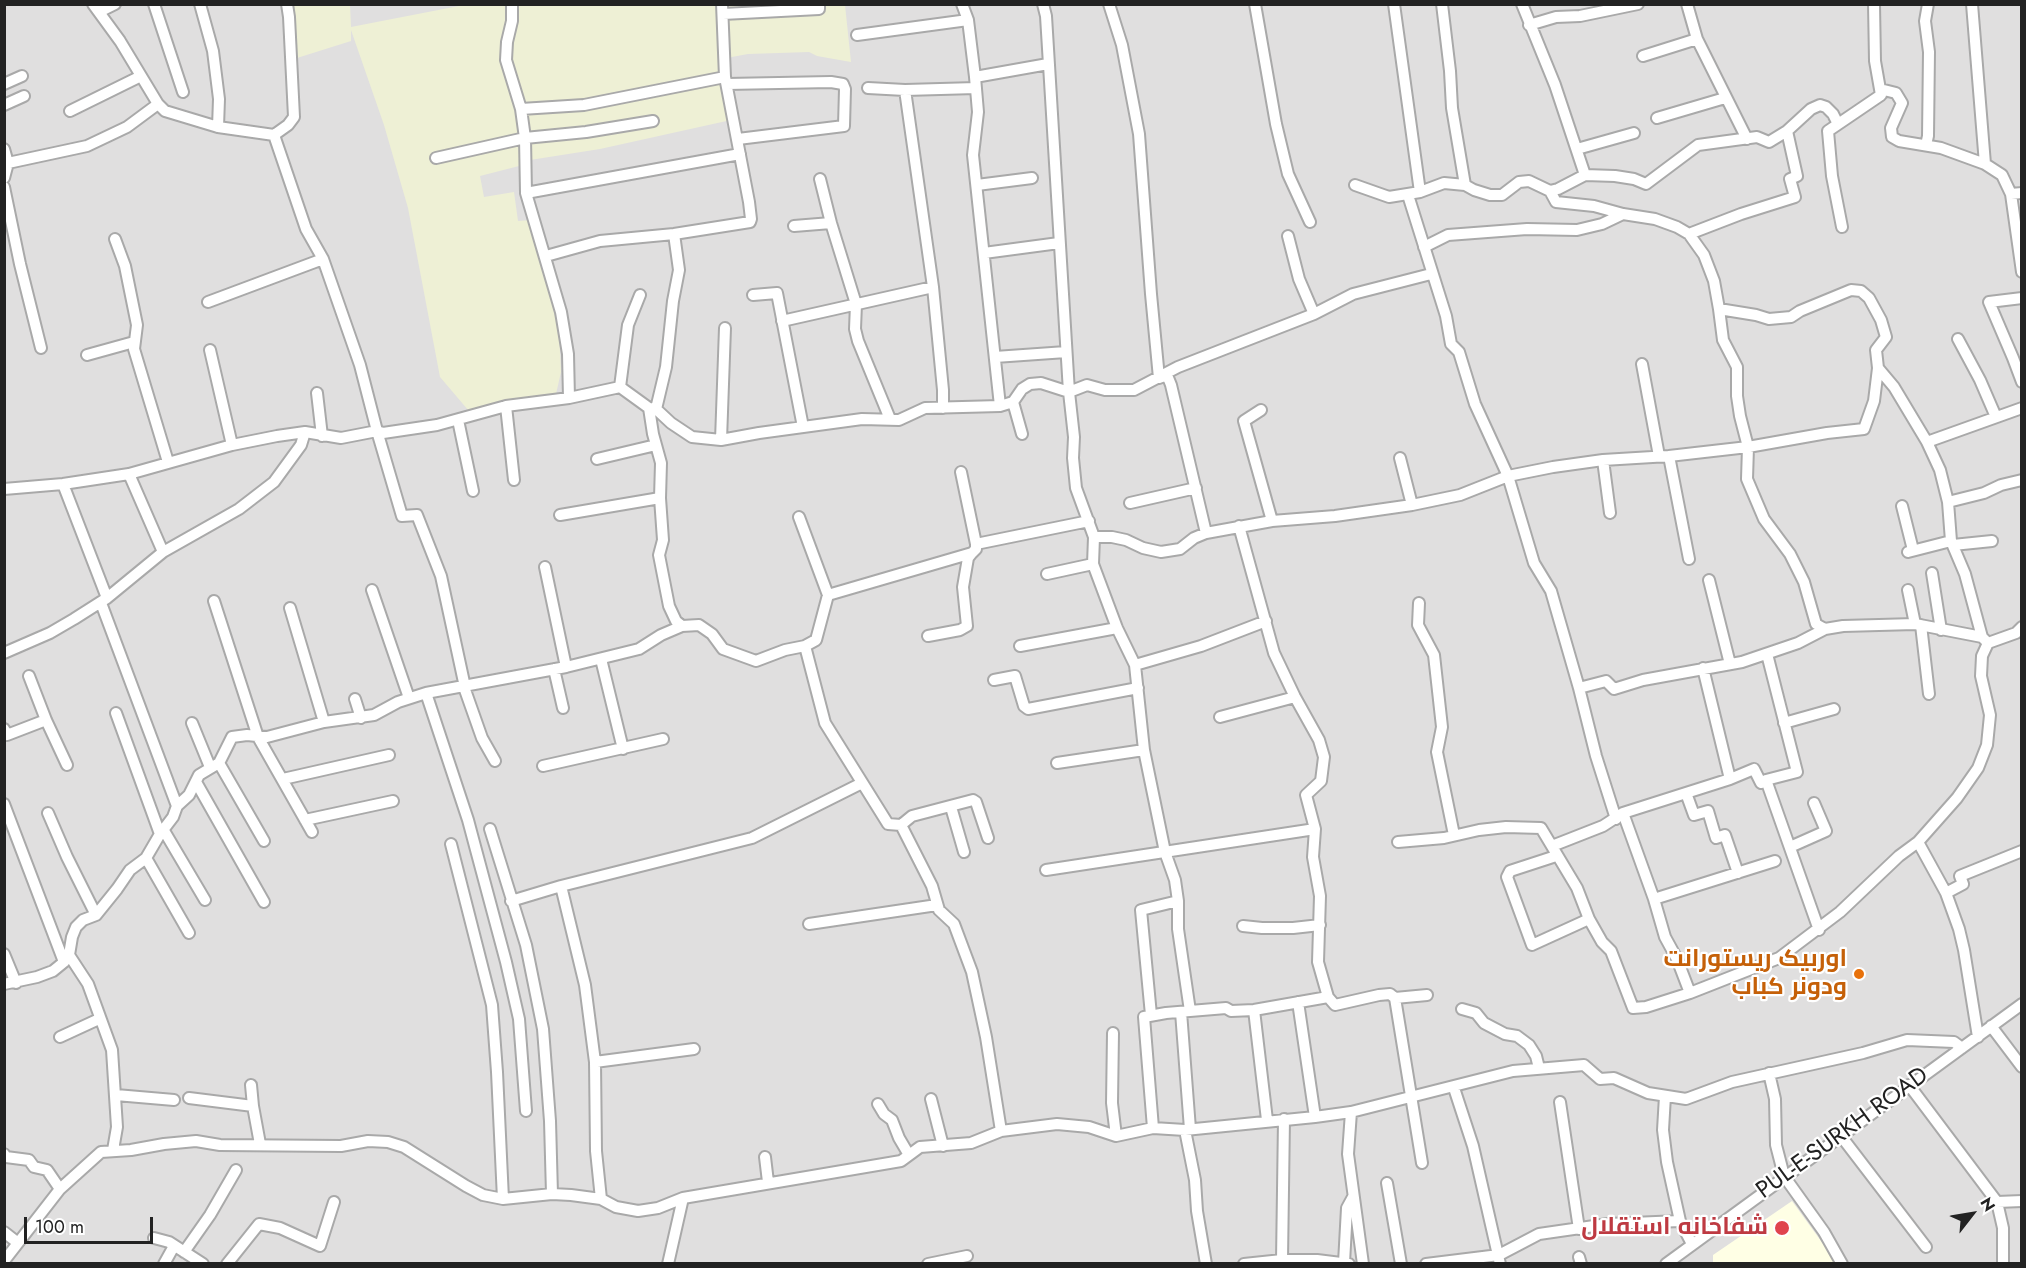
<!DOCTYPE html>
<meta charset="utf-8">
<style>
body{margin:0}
#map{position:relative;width:2026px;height:1268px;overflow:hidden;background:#f2efe9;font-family:Jost,sans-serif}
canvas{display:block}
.frame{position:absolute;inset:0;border:6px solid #222;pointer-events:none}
.north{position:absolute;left:1942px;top:1184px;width:60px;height:60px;-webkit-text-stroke:4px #fff;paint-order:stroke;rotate:59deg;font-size:16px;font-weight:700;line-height:24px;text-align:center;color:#222}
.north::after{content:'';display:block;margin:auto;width:21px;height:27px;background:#222;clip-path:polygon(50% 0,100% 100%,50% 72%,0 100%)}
.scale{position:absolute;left:24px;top:1217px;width:129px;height:27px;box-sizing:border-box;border:3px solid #222;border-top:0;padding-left:8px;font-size:18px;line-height:21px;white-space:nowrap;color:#222;-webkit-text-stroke:4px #fff;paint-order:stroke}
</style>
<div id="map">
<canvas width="2026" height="1268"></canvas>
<div class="frame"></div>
<div class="north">N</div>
<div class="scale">100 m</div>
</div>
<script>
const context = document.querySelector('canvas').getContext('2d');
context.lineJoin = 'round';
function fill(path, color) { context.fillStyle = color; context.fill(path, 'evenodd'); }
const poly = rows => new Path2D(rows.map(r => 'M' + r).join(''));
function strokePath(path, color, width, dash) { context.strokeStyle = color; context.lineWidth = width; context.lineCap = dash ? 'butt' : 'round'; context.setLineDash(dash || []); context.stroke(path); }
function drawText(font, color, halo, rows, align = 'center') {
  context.font = font + ' Jost,Cairo,sans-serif'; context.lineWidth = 4.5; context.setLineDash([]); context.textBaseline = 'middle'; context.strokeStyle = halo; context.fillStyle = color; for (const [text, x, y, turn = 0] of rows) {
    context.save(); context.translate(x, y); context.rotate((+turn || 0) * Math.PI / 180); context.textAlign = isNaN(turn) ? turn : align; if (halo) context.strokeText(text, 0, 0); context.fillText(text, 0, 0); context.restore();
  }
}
fill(poly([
 [5,5,2021,5,2021,1263,5,1263]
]), '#e0dfdf');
fill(poly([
 [1792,1201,1837,1263,1713,1264,1713,1255]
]), '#ffffe5');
fill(poly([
 [282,5,350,5,351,27,464,5,506,5,506,19,501,43,504,62,524,135,519,166,480,176,484,197,514,192,518,221,531,220,559,332,561,372,556,394,503,400,474,417,440,377,408,208,384,125,351,30,351,41,297,58],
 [510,5,845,5,851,62,817,56,809,52,748,54,721,59,731,120,600,149,530,160,528,117,522,93,511,76]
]), '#eef0d5');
const minor = poly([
 [93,4,120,41,158,104,165,111,218,127,274,135,288,125,294,117,289,17,287,4],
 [154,4,183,92],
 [200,4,213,51,219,99,218,127],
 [512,4,512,21,507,42,506,60,521,109,525,138,526,193,561,312,568,354,569,398],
 [962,4,968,20,975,77,978,112,973,155,1000,406],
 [1043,4,1046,16,1069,392,1074,437,1073,458,1076,488,1094,537,1093,564,1117,628,1135,665,1144,750,1165,852,1175,880,1178,901,1178,929,1190,1011],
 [1109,4,1122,45,1139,134,1151,294,1159,378,1167,375,1171,385,1206,533],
 [1255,4,1276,124,1288,174,1310,222],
 [1394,4,1420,192],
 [1442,4,1450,71,1452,108,1465,185],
 [1522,4,1555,85,1585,175],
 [1687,4,1697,39,1747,139],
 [1972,4,1985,164],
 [99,12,115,4],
 [723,14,819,9,819,4],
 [1529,25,1556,17,1580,16,1638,4],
 [857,35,968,20],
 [1643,56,1697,39],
 [975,77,1048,64],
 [4,84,22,76],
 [727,84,831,82,843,84,845,89,844,126,738,139],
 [868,88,905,90,976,88],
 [1880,89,1896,93,1902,103,1891,128,1892,137,1899,141,1941,148,1985,164,2002,175,2011,194,2022,193],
 [905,90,933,287,943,390,943,408],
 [4,105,24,96],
 [521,109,584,105,725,77],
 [70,111,141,76],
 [1657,118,1725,98],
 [274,135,306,229,323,259,360,365,377,431,402,516,417,515,441,576,465,687],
 [1926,145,1928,136,1929,52,1925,21,1928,4],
 [4,149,8,163,4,178],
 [1577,149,1634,133],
 [436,158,525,138,586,132,653,121],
 [8,163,87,146,127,127,158,104],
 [820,179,831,223,856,304,855,329,858,341,890,419],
 [977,185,1032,178],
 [1355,185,1389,197,1420,192,1444,183,1465,185,1474,190,1490,195,1502,195,1519,182,1529,181,1550,191,1558,189,1585,175,1615,176,1634,179,1646,184,1698,145,1757,137,1769,142,1787,131,1811,109,1820,105,1826,107,1833,114,1838,124],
 [4,187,20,264,41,348],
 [1550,191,1556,202,1594,206,1623,214,1655,219,1677,227,1689,234,1704,255,1714,281,1719,309,1723,340,1737,367,1737,396,1740,416,1748,447,1747,479,1764,519,1790,554,1804,582,1816,624,1825,629],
 [526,193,740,154],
 [2011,194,2022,272],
 [1408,195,1446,316,1451,344,1459,352,1475,404,1508,476,1534,563,1551,591,1579,688,1596,756,1616,819],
 [794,226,831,223],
 [1842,227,1832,176,1828,131,1881,95,1875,61,1874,4],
 [1689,234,1741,214,1795,197,1790,179,1797,176,1787,131],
 [1288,236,1299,279,1314,314],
 [115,239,125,266,137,325,134,349,168,462],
 [1424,247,1448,235,1527,229,1577,230,1602,224,1623,214],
 [984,253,1059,243],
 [546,256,600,241,674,234,750,222,751,219,749,202,725,77,722,4],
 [753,295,777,293,803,427],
 [2022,298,1989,302,2013,358,2022,382],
 [208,302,323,259],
 [782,321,933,287],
 [1958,339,1980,380,1996,417],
 [210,350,232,445],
 [87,355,134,342],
 [995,357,1066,352],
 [1642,364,1659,456],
 [1878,368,1894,387,1927,442,1940,470,1948,502,1951,541,1965,574,1982,637],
 [620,387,628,325,640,295],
 [317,393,322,436],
 [1013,402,1022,434],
 [506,406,514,480],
 [649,408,653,434,661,463,660,498,663,540,659,555,669,606,676,621,682,626],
 [656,409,666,367,673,301,679,270,674,234],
 [1261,410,1244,421,1272,521],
 [458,420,473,491],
 [721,440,725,328],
 [1927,442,2022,408],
 [1669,456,1689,559],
 [1400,458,1412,505],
 [597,459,656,445],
 [1603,460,1610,513],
 [129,474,163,552],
 [63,484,107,598],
 [4,489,63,484,129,474,232,445,277,436,305,432,341,438,377,431,383,433,437,425,506,406,569,398,620,387,649,408,656,409,671,423,692,437,721,440,759,433,862,419,899,420,925,408,1000,406,1013,402,1022,389,1030,384,1041,383,1069,392,1087,385,1105,390,1134,390,1178,367,1314,314,1353,294,1431,274],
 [1948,502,1984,493,2001,485,2022,480],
 [1130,503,1196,488],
 [1902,506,1913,550],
 [560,515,660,498],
 [799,517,828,595],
 [1239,526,1274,653,1295,697,1319,740,1324,757,1321,781,1306,795,1315,829,1313,857,1320,896,1318,962,1328,997,1335,1005,1379,995,1390,994,1395,998,1427,995],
 [1094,537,1112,537,1126,540,1143,548,1161,552,1180,549,1194,538,1206,533,1272,521,1335,516,1412,505,1460,495,1508,476,1553,467,1603,460,1669,456,1748,447,1827,433,1864,429,1874,401,1878,368,1876,350,1886,337,1881,320,1869,298,1861,291,1851,290,1800,311,1791,317,1769,319,1756,315,1719,309],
 [976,544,1089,521],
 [1953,545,1992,541],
 [1908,552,1951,541],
 [545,567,566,667],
 [1932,573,1941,630],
 [1047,574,1093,564],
 [1709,580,1730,664],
 [372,590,409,698],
 [1908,590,1915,624],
 [214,601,258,737,312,832],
 [101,603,177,806],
 [1419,603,1418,625,1434,655,1442,727,1437,752,1454,835],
 [290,608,324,722],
 [1921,625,1929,694],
 [928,636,960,630,967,626,963,587,968,558,972,553],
 [805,646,825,723,888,824,901,825,932,886,939,910,954,924,972,972,986,1037,1001,1131],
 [1020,646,1117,628],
 [4,653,50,633,74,619,107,598,163,552,239,509,274,482,301,445,305,432],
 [601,659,623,749],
 [1135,665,1201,646,1266,621],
 [1703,668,1730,779],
 [554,669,563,708],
 [29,676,46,720,67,765],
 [994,680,1015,676,1024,706,1028,709,1138,688],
 [464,687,482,738,495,761],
 [1579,688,1606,681,1614,689,1643,680,1742,662,1798,643,1825,629,1843,626,1915,624,1982,637,1988,643],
 [426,693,468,820,506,962,519,1019,526,1111],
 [355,699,361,718],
 [116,713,160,834],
 [1220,717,1295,697],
 [192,723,210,767],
 [1784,723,1834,709],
 [4,729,7,735,46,720],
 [219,763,264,841],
 [1057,763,1144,750],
 [543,766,663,739],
 [283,779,389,755],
 [1766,780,1819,930],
 [196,782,264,902],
 [1686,793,1694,815,1708,811,1716,838,1725,835,1738,873],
 [4,804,64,962],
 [951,807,964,852],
 [48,813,67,857,96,915],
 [1623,813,1654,899,1665,937,1677,959,1690,993],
 [305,820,393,801],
 [901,825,912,816,973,800,976,802,988,838],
 [163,829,205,900],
 [490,829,526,945,543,1029,550,1121,552,1194],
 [1398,842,1444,838,1479,830,1506,827,1541,828,1577,888,1589,919,1602,942,1611,951,1633,1008,1646,1007,1690,993,1779,958,1840,912,1899,856,1918,842,1957,798,1978,768,1987,745,1990,715,1981,676,1982,656,1988,643,2016,633,2022,627],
 [1918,842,1946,893,1959,929,1964,950,1978,1037],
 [451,844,492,1005,497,1072,503,1199],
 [1552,846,1603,826,1623,813,1730,779,1754,769,1761,783,1766,780,1797,772,1767,654],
 [1790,847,1826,831,1814,803],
 [1556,856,1510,871,1507,877,1532,945,1589,919],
 [146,858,189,933],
 [1046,870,1315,829],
 [561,886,585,985,595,1062,596,1151,601,1199],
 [1946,893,1963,884,1960,876,2022,851],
 [1654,899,1775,861],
 [511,901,561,886,752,838,862,783],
 [809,924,937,905],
 [1243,926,1262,928,1293,928,1320,925],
 [4,954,16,983],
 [69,955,88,984,112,1050,117,1127,113,1150],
 [4,984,37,977,53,971,64,962,69,955,72,937,76,927,83,920,96,915,117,889,130,870,146,858,160,834,173,817,177,806,189,795,199,775,219,763,232,737,247,735,267,737,324,722,374,715,398,702,426,693,566,667,639,649,661,635,682,626,699,625,712,634,723,649,756,661,785,650,805,646,816,640,828,595,972,553,976,549,976,544,961,472],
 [1395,998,1422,1163],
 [1298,1002,1315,1117],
 [1462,1009,1476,1013,1484,1023,1505,1034,1517,1036,1529,1045,1536,1056,1539,1068],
 [1254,1010,1267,1120],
 [1181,1012,1190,1129],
 [1151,1015,1141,910,1178,901],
 [1991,1026,2022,1067],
 [1113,1033,1112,1103,1116,1136],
 [60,1037,99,1019],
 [595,1062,694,1049],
 [1769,1073,1775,1099,1776,1145,1784,1176,1824,1232,1842,1264],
 [251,1085,253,1106,260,1144],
 [1909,1085,1997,1202,2003,1228,2003,1264],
 [1454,1088,1473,1146,1500,1264],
 [116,1095,174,1100],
 [1665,1096,1663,1130,1667,1162,1680,1221,1692,1244],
 [189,1098,253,1106],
 [931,1099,943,1146],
 [1560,1102,1579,1229],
 [878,1104,884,1114,892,1120,899,1138,909,1155],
 [1351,1112,1348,1154,1363,1264],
 [1153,1128,1144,1017,1166,1013,1226,1008,1231,1011,1254,1010,1328,997],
 [1185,1130,1195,1180,1197,1211,1206,1264],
 [1841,1136,1926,1247],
 [4,1154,6,1157,29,1160,34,1167,47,1170,60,1189],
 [765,1157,768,1182],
 [1387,1183,1401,1264],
 [1997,1202,2022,1201],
 [4,1232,18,1243],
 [154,1238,169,1242,203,1264],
 [184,1252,210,1215,236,1170],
 [1579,1257,1581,1264],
 [1282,1260,1284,1119],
 [4,1261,60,1189,101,1152,131,1150,164,1144,196,1141,220,1145,341,1146,368,1141,388,1142,404,1147,466,1186,483,1195,503,1199,552,1194,571,1195,601,1199,616,1207,638,1211,658,1208,683,1198,901,1161,920,1147,971,1143,1001,1131,1057,1124,1089,1127,1116,1136,1153,1128,1185,1130,1315,1117,1351,1112,1513,1071,1584,1065,1600,1079,1614,1078,1648,1093,1686,1099,1732,1082,1863,1053,1907,1040,1954,1042,1962,1048],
 [1344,1263,1347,1208,1353,1197],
 [164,1264,174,1246],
 [227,1264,259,1224,280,1228,320,1246,334,1202],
 [668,1264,683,1198],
 [928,1264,967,1256],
 [1244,1264,1282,1260,1317,1260,1349,1264],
 [1426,1264,1499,1255,1539,1234,1608,1224,1680,1221],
 [1666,1264,2022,1004]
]);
strokePath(minor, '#a9a9a9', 14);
strokePath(minor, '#fff', 10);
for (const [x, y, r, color] of [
 [1859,974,6,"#e8710a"],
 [1782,1228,8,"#e0444e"]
]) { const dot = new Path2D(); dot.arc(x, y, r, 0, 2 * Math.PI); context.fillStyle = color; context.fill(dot); strokePath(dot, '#fff', 2); }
drawText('bold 24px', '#c56008', '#fff', [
 ["اوربیک ریستورانت",1847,960],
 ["ودونر کباب",1847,988]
], 'right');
drawText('24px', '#222', '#fff', [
 ["PUL-E-SURKH ROAD",1843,1134,-36]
]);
drawText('bold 24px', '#be3a42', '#fff', [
 ["شفاخانه استقلال",1768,1228]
], 'right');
</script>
